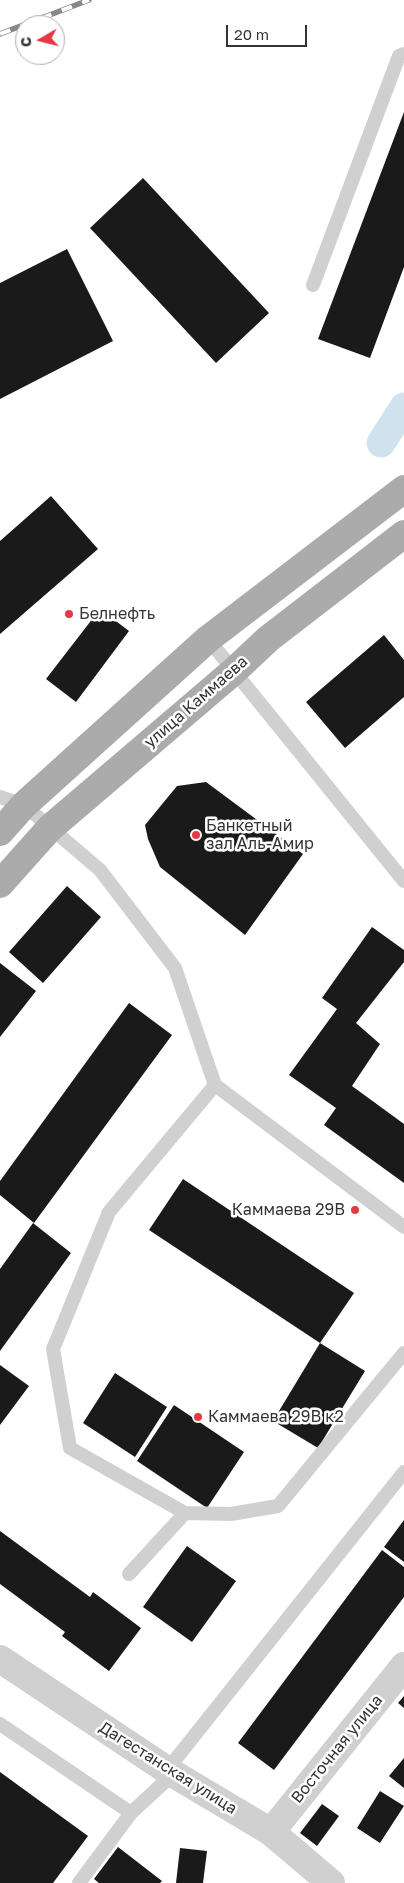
<!DOCTYPE html>
<meta charset="utf-8">
<style>
body{margin:0}
#map{position:relative;width:404px;height:1883px;overflow:hidden;background:#fff;font-family:"Golos Text",sans-serif}
canvas{display:block}
.north{position:absolute;left:15px;top:15px;width:50px;height:50px;box-sizing:border-box;background:#fff;border:1px solid #adadad;border-radius:50%;rotate:262deg;font-size:14px;font-weight:700;line-height:20px;text-align:center;color:#333}
.north::after{content:'';display:block;margin:auto;width:18px;height:22px;background:#e63946;clip-path:polygon(50% 0,100% 100%,50% 72%,0 100%)}
.scale{position:absolute;left:226px;top:25px;width:81px;height:22px;box-sizing:border-box;border:2px solid #333;border-top:0;padding-left:6px;font-size:15px;line-height:18px;white-space:nowrap;color:#333;-webkit-text-stroke:4px #fff;paint-order:stroke}
</style>
<div id="map">
<canvas width="404" height="1883"></canvas>
<div class="north">С</div>
<div class="scale">20 m</div>
</div>
<script>
const context = document.querySelector('canvas').getContext('2d');
context.lineJoin = 'round';
const poly = rows => new Path2D(rows.map(r => 'M' + r).join(''));
function strokePath(path, color, width, dash) { context.strokeStyle = color; context.lineWidth = width; context.lineCap = dash ? 'butt' : 'round'; context.setLineDash(dash || []); context.stroke(path); }
function fill(path, color) { context.fillStyle = color; context.fill(path, 'evenodd'); }
function drawText(font, color, halo, rows, align = 'center') {
  context.font = font + ' "Golos Text",sans-serif'; context.lineWidth = 5; context.setLineDash([]); context.textBaseline = 'middle'; context.strokeStyle = halo; context.fillStyle = color; for (const [text, x, y, turn = 0] of rows) {
    context.save(); context.translate(x, y); context.rotate((+turn || 0) * Math.PI / 180); context.textAlign = isNaN(turn) ? turn : align; if (halo) context.strokeText(text, 0, 0); context.fillText(text, 0, 0); context.restore();
  }
}
strokePath(poly([
 [381,443,404,407]
]), '#cfe2ee', 29);
fill(poly([
 [404,112,404,267,370,358,318,339],
 [143,178,269,313,216,363,90,228],
 [67,249,113,341,0,399,0,283],
 [51,496,98,549,0,634,0,541],
 [100,609,129,631,76,702,46,679],
 [384,635,404,660,404,697,345,748,306,702],
 [206,782,303,854,245,935,160,867,148,839,145,825,177,786],
 [67,886,101,917,43,983,9,952],
 [372,927,404,950,404,962,356,1023,380,1044,352,1086,404,1124,404,1183,324,1125,336,1108,289,1075,337,1009,322,998],
 [0,963,36,991,0,1037],
 [129,1003,172,1035,34,1223,0,1195,0,1181],
 [183,1179,354,1293,320,1343,149,1230],
 [33,1223,71,1253,0,1351,0,1269],
 [320,1343,365,1371,318,1448,273,1421],
 [0,1365,29,1386,0,1425],
 [115,1373,167,1407,135,1457,83,1423],
 [174,1405,244,1452,207,1508,137,1461],
 [404,1520,404,1562,384,1547],
 [0,1531,90,1597,93,1592,141,1628,109,1671,62,1636,65,1632,0,1584],
 [187,1546,236,1581,192,1642,143,1607],
 [382,1550,404,1567,404,1597,274,1770,238,1743],
 [404,1696,404,1708,398,1703],
 [404,1758,404,1788,389,1776],
 [0,1772,88,1836,53,1883,0,1883],
 [380,1791,404,1806,380,1843,357,1828],
 [322,1804,339,1816,317,1846,300,1833],
 [118,1847,162,1881,160,1883,99,1883,94,1879],
 [180,1848,207,1851,203,1883,176,1883]
]), '#1a1a1a');
strokePath(poly([
 [313,285,399,56,404,54],
 [208,639,404,881],
 [0,797,24,805,100,870,175,968,215,1085,109,1212,53,1349,70,1448,185,1513],
 [215,1085,404,1227],
 [129,1574,185,1513,231,1514,278,1506,404,1353],
 [0,1724,131,1813],
 [167,1770,404,1472],
 [79,1883,131,1813,173,1774]
]), '#d0d0d0', 14);
strokePath(poly([
 [0,1659,167,1770,271,1832,331,1883],
 [271,1832,404,1666]
]), '#d0d0d0', 28);
strokePath(poly([
 [0,832,24,805,208,639,404,489],
 [0,884,50,828,234,671,268,639,404,534]
]), '#ababab', 28);
const rail = poly([
 [0,34,89,0]
]);
strokePath(rail, '#888', 5.5);
strokePath(rail, '#fff', 4, [11]);
for (const [x, y, r, color] of [
 [69,614,5,"#e63946"],
 [196,835,5,"#e63946"],
 [355,1210,5,"#e63946"],
 [198,1417,5,"#e63946"]
]) { const dot = new Path2D(); dot.arc(x, y, r, 0, 2 * Math.PI); context.fillStyle = color; context.fill(dot); strokePath(dot, '#fff', 2); }
drawText('16px', '#333', '#fff', [
 ["Белнефть",79,614],
 ["Банкетный",206,826],
 ["зал Аль-Амир",206,844],
 ["Каммаева 29В",345,1210,"right"],
 ["Каммаева 29В к2",208,1417]
], 'left');
drawText('16px', '#333', '#fff', [
 ["улица Каммаева",196,702,-41],
 ["Восточная улица",337,1749,-51],
 ["Дагестанская улица",168,1768,32]
]);
</script>
